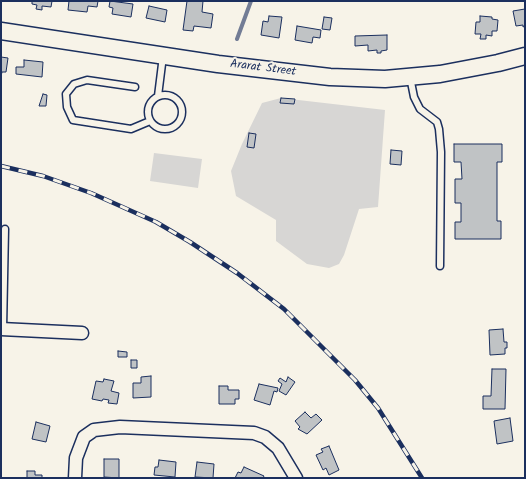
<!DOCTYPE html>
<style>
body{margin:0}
#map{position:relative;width:526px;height:479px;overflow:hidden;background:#f7f3e8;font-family:Kalam,sans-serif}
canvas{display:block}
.frame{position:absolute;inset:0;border:2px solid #1b2f5e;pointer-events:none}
</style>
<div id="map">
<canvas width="526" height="479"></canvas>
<div class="frame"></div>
</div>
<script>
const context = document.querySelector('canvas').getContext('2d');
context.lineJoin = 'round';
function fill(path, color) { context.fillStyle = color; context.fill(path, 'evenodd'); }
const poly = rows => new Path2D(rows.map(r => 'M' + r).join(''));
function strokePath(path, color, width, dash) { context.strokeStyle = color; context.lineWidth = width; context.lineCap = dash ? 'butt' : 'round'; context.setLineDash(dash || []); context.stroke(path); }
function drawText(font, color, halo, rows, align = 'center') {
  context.font = font + ' Kalam,sans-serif'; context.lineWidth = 4; context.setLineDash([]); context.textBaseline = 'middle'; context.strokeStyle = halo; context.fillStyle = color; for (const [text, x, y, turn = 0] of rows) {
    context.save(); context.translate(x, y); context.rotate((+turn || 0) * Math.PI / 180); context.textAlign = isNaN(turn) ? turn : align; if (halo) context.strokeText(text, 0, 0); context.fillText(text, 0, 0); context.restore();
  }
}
fill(poly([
 [281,98,385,110,378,207,359,209,344,255,339,264,329,268,307,264,276,241,276,220,236,196,231,171,242,144,262,103],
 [154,153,202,159,198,188,150,181]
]), '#d7d6d4');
strokePath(poly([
 [237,39,251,1]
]), '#727c95', 4);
const building = poly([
 [32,1,52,1,51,7,42,6,42,10,36,9,37,5,32,4,32,1],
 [69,1,98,1,97,7,88,6,87,12,68,10,69,1],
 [110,1,133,4,131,17,112,14,113,8,109,7,110,1],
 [187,1,203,1,202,12,213,14,211,28,194,26,193,31,183,30,187,1],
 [149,6,167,10,165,22,146,18,149,6],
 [525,9,525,26,523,27,523,25,516,26,513,11,525,9],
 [269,16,282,17,279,38,261,35,263,21,268,22,269,16],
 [480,16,492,17,492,19,498,20,497,31,492,31,492,36,486,35,486,39,480,39,481,34,475,34,476,22,480,22,480,16],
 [324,17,332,18,330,30,322,29,324,17],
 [297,26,321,30,320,38,313,37,312,43,295,40,297,26],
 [387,35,387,50,381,51,381,53,377,53,377,50,368,51,368,45,355,46,355,36,387,35],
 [1,57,8,58,6,72,2,72,1,76,1,57],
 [24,60,43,62,42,77,16,74,16,67,24,67,24,60],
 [43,94,47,95,46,106,39,106,43,94],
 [281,98,295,99,294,104,280,103,281,98],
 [249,133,256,134,254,148,247,147,249,133],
 [454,144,502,144,502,162,497,162,497,221,501,221,501,239,455,239,455,222,461,222,461,203,455,203,455,179,462,179,461,162,454,162,454,144],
 [391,150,402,151,401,165,390,164,391,150],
 [503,329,504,342,507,342,507,348,505,348,505,354,490,355,489,330,503,329],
 [118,351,127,352,127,357,118,357,118,351],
 [131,360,137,360,137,368,131,368,131,360],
 [492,369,506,369,505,409,483,409,483,396,491,396,492,369],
 [151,376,151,397,133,398,133,383,141,383,141,377,151,376],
 [288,377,295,382,286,395,279,391,282,384,278,381,280,378,286,382,288,377],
 [104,379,114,381,111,391,119,393,117,404,108,403,109,400,103,399,102,401,92,399,96,381,103,382,104,379],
 [259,384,278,388,277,392,274,391,270,405,254,400,259,384],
 [219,386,228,386,228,390,239,390,239,399,235,399,235,404,219,404,219,386],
 [305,412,311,418,316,414,322,420,307,434,298,429,300,427,295,421,305,412],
 [510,418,513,441,497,444,494,421,510,418],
 [36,422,50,426,46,442,32,439,36,422],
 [329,446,339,470,329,475,326,468,323,470,316,455,323,452,321,449,329,446],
 [104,459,119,459,119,478,104,477,104,459],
 [159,460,176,462,175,477,154,475,155,467,158,467,159,460],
 [197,462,214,464,213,478,195,477,197,462],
 [244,467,264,476,263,478,235,478,238,472,241,473,244,467],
 [27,471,35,471,35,475,42,475,42,478,27,478,27,471]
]);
fill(building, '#c0c3c5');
strokePath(building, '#1b2f5e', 1);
const service = poly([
 [410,77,414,97,420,109,437,122,439,129,441,152,440,266],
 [135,87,87,80,74,84,66,94,67,107,73,120,131,129,150,121],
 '148 112a17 17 0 1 1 34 0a17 17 0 1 1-34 0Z',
 [158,96,163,56],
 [3,329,5,229]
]);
const minor = poly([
 [1,329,82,333],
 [75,478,76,458,84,437,94,430,120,427,254,433,265,437,278,448,296,478]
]);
const secondary = poly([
 [1,31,218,64,330,77,385,79,440,74,498,63,525,56]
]);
strokePath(service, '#1b2f5e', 9);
strokePath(minor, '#1b2f5e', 15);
strokePath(secondary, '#1b2f5e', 19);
strokePath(service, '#f7f3e8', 6);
strokePath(minor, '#f7f3e8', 12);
strokePath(secondary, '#f7f3e8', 16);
const rail = poly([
 [1,166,43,176,91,193,118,205,156,222,190,242,237,273,284,309,355,380,378,408,422,478]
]);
strokePath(rail, '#1b2f5e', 4.5);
strokePath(rail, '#f7f3e8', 3, [9]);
drawText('12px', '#1b2f5e', '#f7f3e8', [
 ["Ararat Street",263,69,7]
]);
</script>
